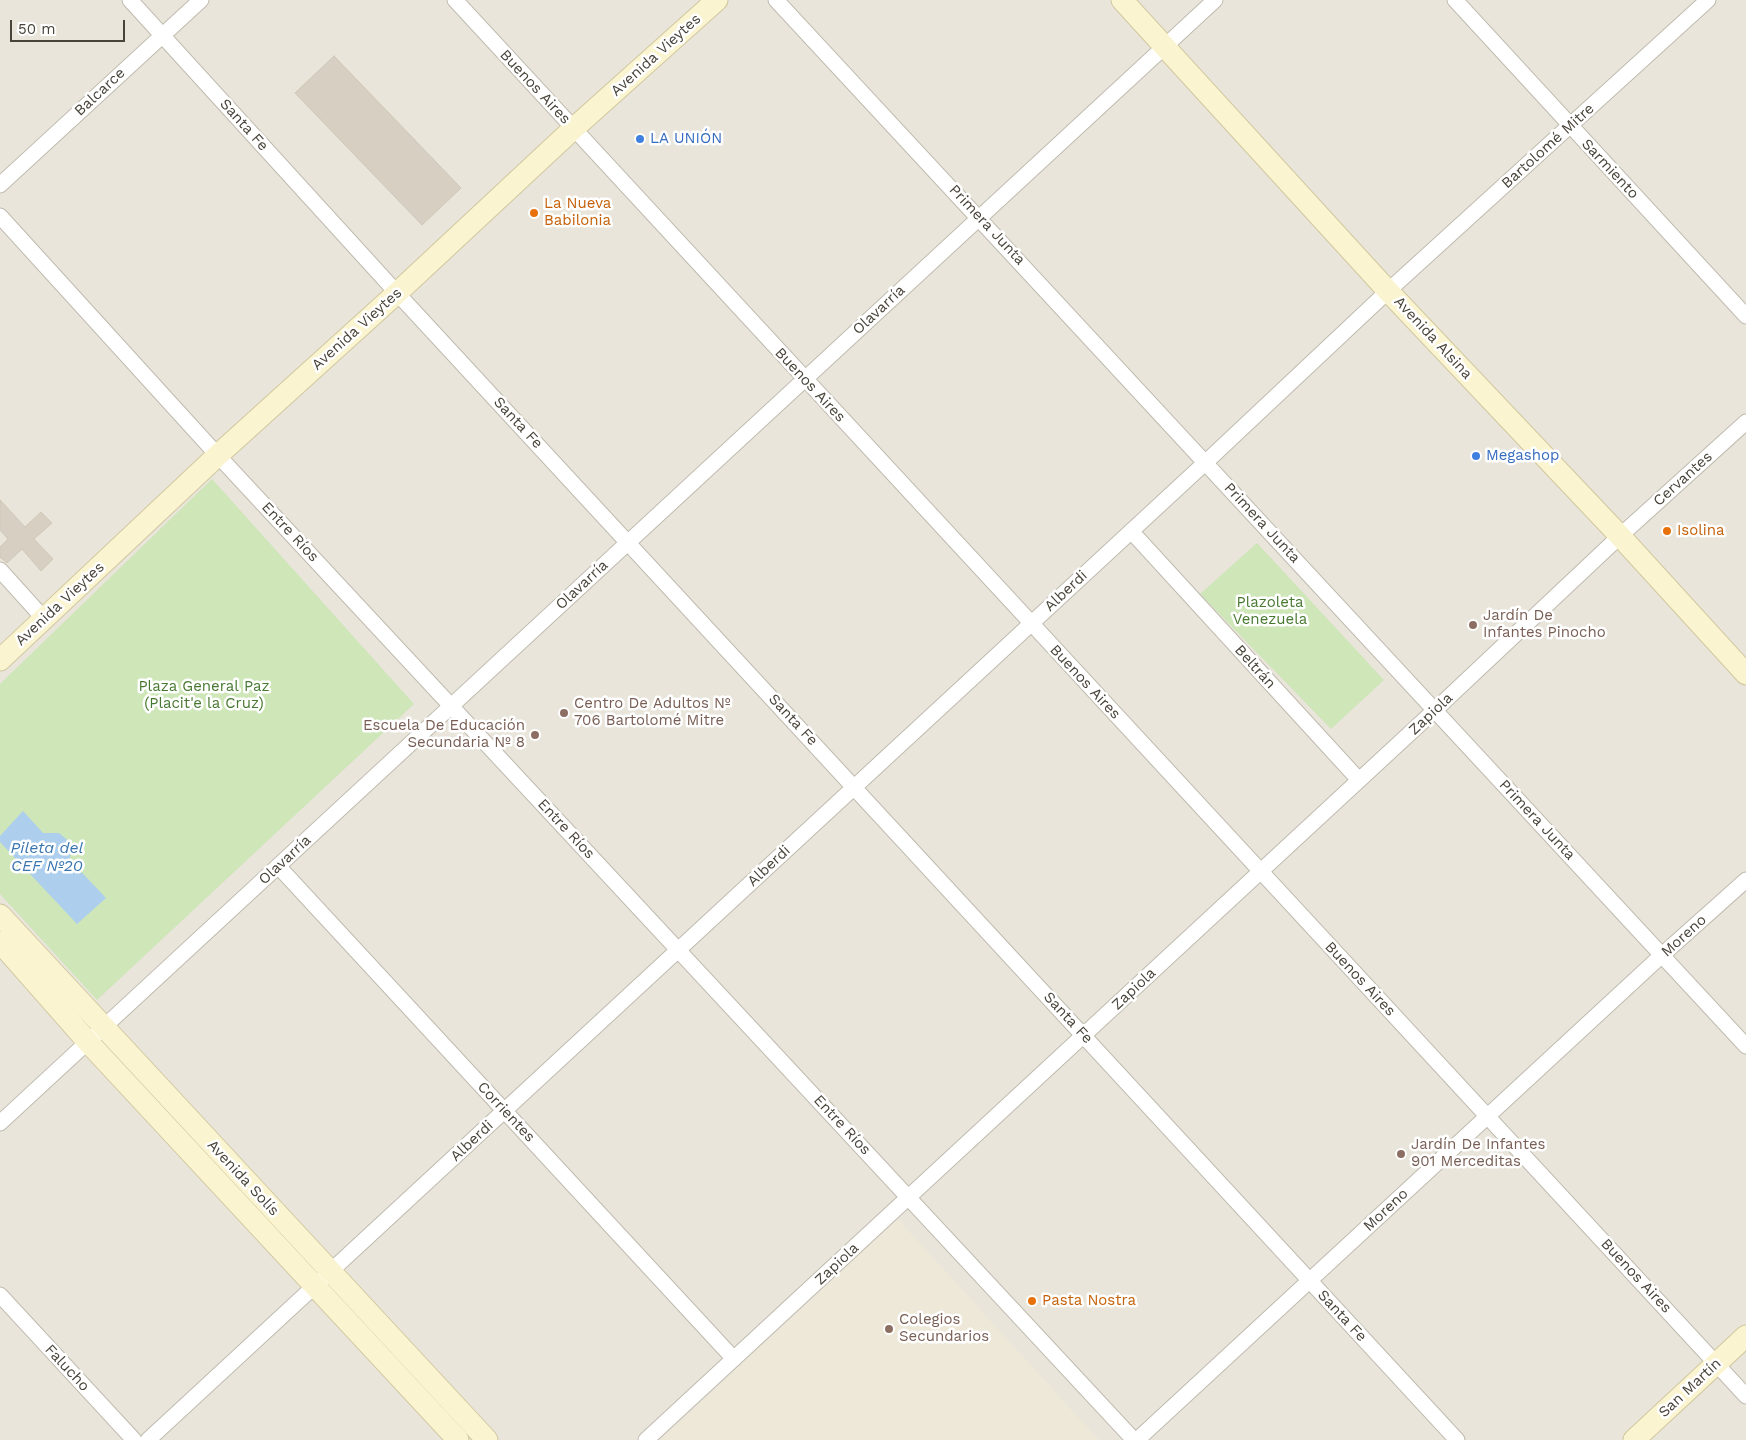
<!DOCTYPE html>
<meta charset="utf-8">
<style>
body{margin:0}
#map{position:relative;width:1746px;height:1440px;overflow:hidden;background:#f5f3ec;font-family:"Work Sans",sans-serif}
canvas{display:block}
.scale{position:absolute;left:10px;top:20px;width:115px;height:22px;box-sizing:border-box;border:2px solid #49443a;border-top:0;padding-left:6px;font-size:15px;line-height:18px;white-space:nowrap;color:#49443a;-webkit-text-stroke:4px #fff;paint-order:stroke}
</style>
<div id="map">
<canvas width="1746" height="1440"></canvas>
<div class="scale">50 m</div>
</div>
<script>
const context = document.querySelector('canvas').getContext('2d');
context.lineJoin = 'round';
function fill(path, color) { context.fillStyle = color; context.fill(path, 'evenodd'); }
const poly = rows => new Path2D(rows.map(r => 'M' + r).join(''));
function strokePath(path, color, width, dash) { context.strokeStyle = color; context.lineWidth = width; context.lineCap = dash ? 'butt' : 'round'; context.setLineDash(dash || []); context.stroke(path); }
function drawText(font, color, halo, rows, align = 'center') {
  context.font = font + ' "Work Sans",sans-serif'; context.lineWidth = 5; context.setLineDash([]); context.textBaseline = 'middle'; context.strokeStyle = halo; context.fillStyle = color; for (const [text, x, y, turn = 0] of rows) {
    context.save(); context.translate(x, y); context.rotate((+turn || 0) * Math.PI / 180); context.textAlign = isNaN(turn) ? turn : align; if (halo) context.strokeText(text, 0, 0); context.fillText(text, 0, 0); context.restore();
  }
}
fill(poly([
 [0,0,1746,0,1746,1440,0,1440]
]), '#e9e5db');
fill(poly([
 [898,1219,1099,1440,660,1440]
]), '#ede8d7');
fill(poly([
 [212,479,414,704,97,1000,0,894,0,684],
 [1257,543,1384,680,1331,729,1200,594]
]), '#cee6b8');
fill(poly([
 [23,811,43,833,59,833,71,843,70,860,106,898,77,924,0,842,0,836]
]), '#adcfed');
const building = poly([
 [334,56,461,188,422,225,295,93,334,56],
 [0,500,25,527,41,512,52,523,34,539,53,559,41,571,22,549,7,563,0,557,0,547,8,539,0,530,0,500]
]);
fill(building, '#d6cfc2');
strokePath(building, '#d0c8b6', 1);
const street = poly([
 [130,0,397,293,1457,1440],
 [455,0,1746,1396],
 [776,0,1746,1046],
 [1455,0,1746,316],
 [0,185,201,0],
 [0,216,211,448,1134,1440],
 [1131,531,1359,780],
 [0,570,37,611],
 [278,866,734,1359],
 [0,1123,1215,0],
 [0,1295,134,1440],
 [148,1440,1206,462,1388,291,1708,0],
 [646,1440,1435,710,1620,536,1746,422],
 [1137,1440,1662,955,1746,880]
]);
const secondary = poly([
 [1122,0,1388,291,1620,536,1746,674],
 [0,660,218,455,397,293,573,129,717,0],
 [0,915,487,1440],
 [0,942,88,1042,458,1440],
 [1634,1440,1746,1336]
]);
strokePath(street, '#c0bbaf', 17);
strokePath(secondary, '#d1c89f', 23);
strokePath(street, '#fff', 15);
strokePath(secondary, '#fbf4d0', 21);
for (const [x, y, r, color] of [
 [640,139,5,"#3f7fe0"],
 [534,213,5,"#e8710a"],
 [1476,456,5,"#3f7fe0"],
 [1667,531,5,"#e8710a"],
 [1473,625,5,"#8d6e63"],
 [564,713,5,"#8d6e63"],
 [535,735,5,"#8d6e63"],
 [1401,1154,5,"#8d6e63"],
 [1032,1301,5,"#e8710a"],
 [889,1329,5,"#8d6e63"]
]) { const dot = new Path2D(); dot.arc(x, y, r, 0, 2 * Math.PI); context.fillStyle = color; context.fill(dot); strokePath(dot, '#fff', 2); }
drawText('15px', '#49443a', '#fff', [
 ["Avenida Vieytes",656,55,-42],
 ["Buenos Aires",535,87,47],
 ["Balcarce",100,92,-43],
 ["Santa Fe",244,125,48],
 ["Bartolomé Mitre",1548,146,-42],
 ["Sarmiento",1610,169,47],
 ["Primera Junta",987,225,47],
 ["Olavarría",879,310,-43],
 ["Avenida Vieytes",357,329,-42],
 ["Avenida Alsina",1433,338,47],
 ["Buenos Aires",810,385,47],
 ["Santa Fe",518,423,47],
 ["Cervantes",1683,479,-42],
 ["Primera Junta",1262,523,47],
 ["Entre Ríos",290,532,47],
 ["Olavarría",582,585,-43],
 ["Alberdi",1066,591,-43],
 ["Avenida Vieytes",60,604,-43],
 ["Beltrán",1255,667,48],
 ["Buenos Aires",1085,682,47],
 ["Zapiola",1431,714,-43],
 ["Santa Fe",793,720,47],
 ["Primera Junta",1537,820,47],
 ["Entre Ríos",566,829,47],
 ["Olavarría",285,860,-43],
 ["Alberdi",769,866,-43],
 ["Moreno",1684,936,-42],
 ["Buenos Aires",1360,979,47],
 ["Zapiola",1134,989,-43],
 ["Santa Fe",1068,1018,47],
 ["Corrientes",506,1112,47],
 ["Entre Ríos",842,1125,47],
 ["Alberdi",472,1141,-43],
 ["Avenida Solís",243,1178,47],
 ["Moreno",1386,1210,-43],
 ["Zapiola",837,1264,-43],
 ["Buenos Aires",1636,1276,47],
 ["Santa Fe",1342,1316,47],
 ["Falucho",67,1368,47],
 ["San Martín",1690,1388,-43]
]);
drawText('15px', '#366cbe', '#fff', [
 ["LA UNIÓN",650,139],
 ["Megashop",1486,456]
], 'left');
drawText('15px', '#c56008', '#fff', [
 ["La Nueva",544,204],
 ["Babilonia",544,221],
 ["Isolina",1677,531],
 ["Pasta Nostra",1042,1301]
], 'left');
drawText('15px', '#477830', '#fff', [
 ["Plazoleta",1270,603],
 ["Venezuela",1270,620],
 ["Plaza General Paz",204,687],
 ["(Placit'e la Cruz)",204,704]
]);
drawText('15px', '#785e54', '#fff', [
 ["Jardín De",1483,616],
 ["Infantes Pinocho",1483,633],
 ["Centro De Adultos Nº",574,704],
 ["706 Bartolomé Mitre",574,721],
 ["Escuela De Educación",525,726,"right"],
 ["Secundaria Nº 8",525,743,"right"],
 ["Jardín De Infantes",1411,1145],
 ["901 Merceditas",1411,1162],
 ["Colegios",899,1320],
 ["Secundarios",899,1337]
], 'left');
drawText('italic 16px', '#3976af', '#fff', [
 ["Pileta del",47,848],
 ["CEF Nº20",47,866]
]);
</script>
